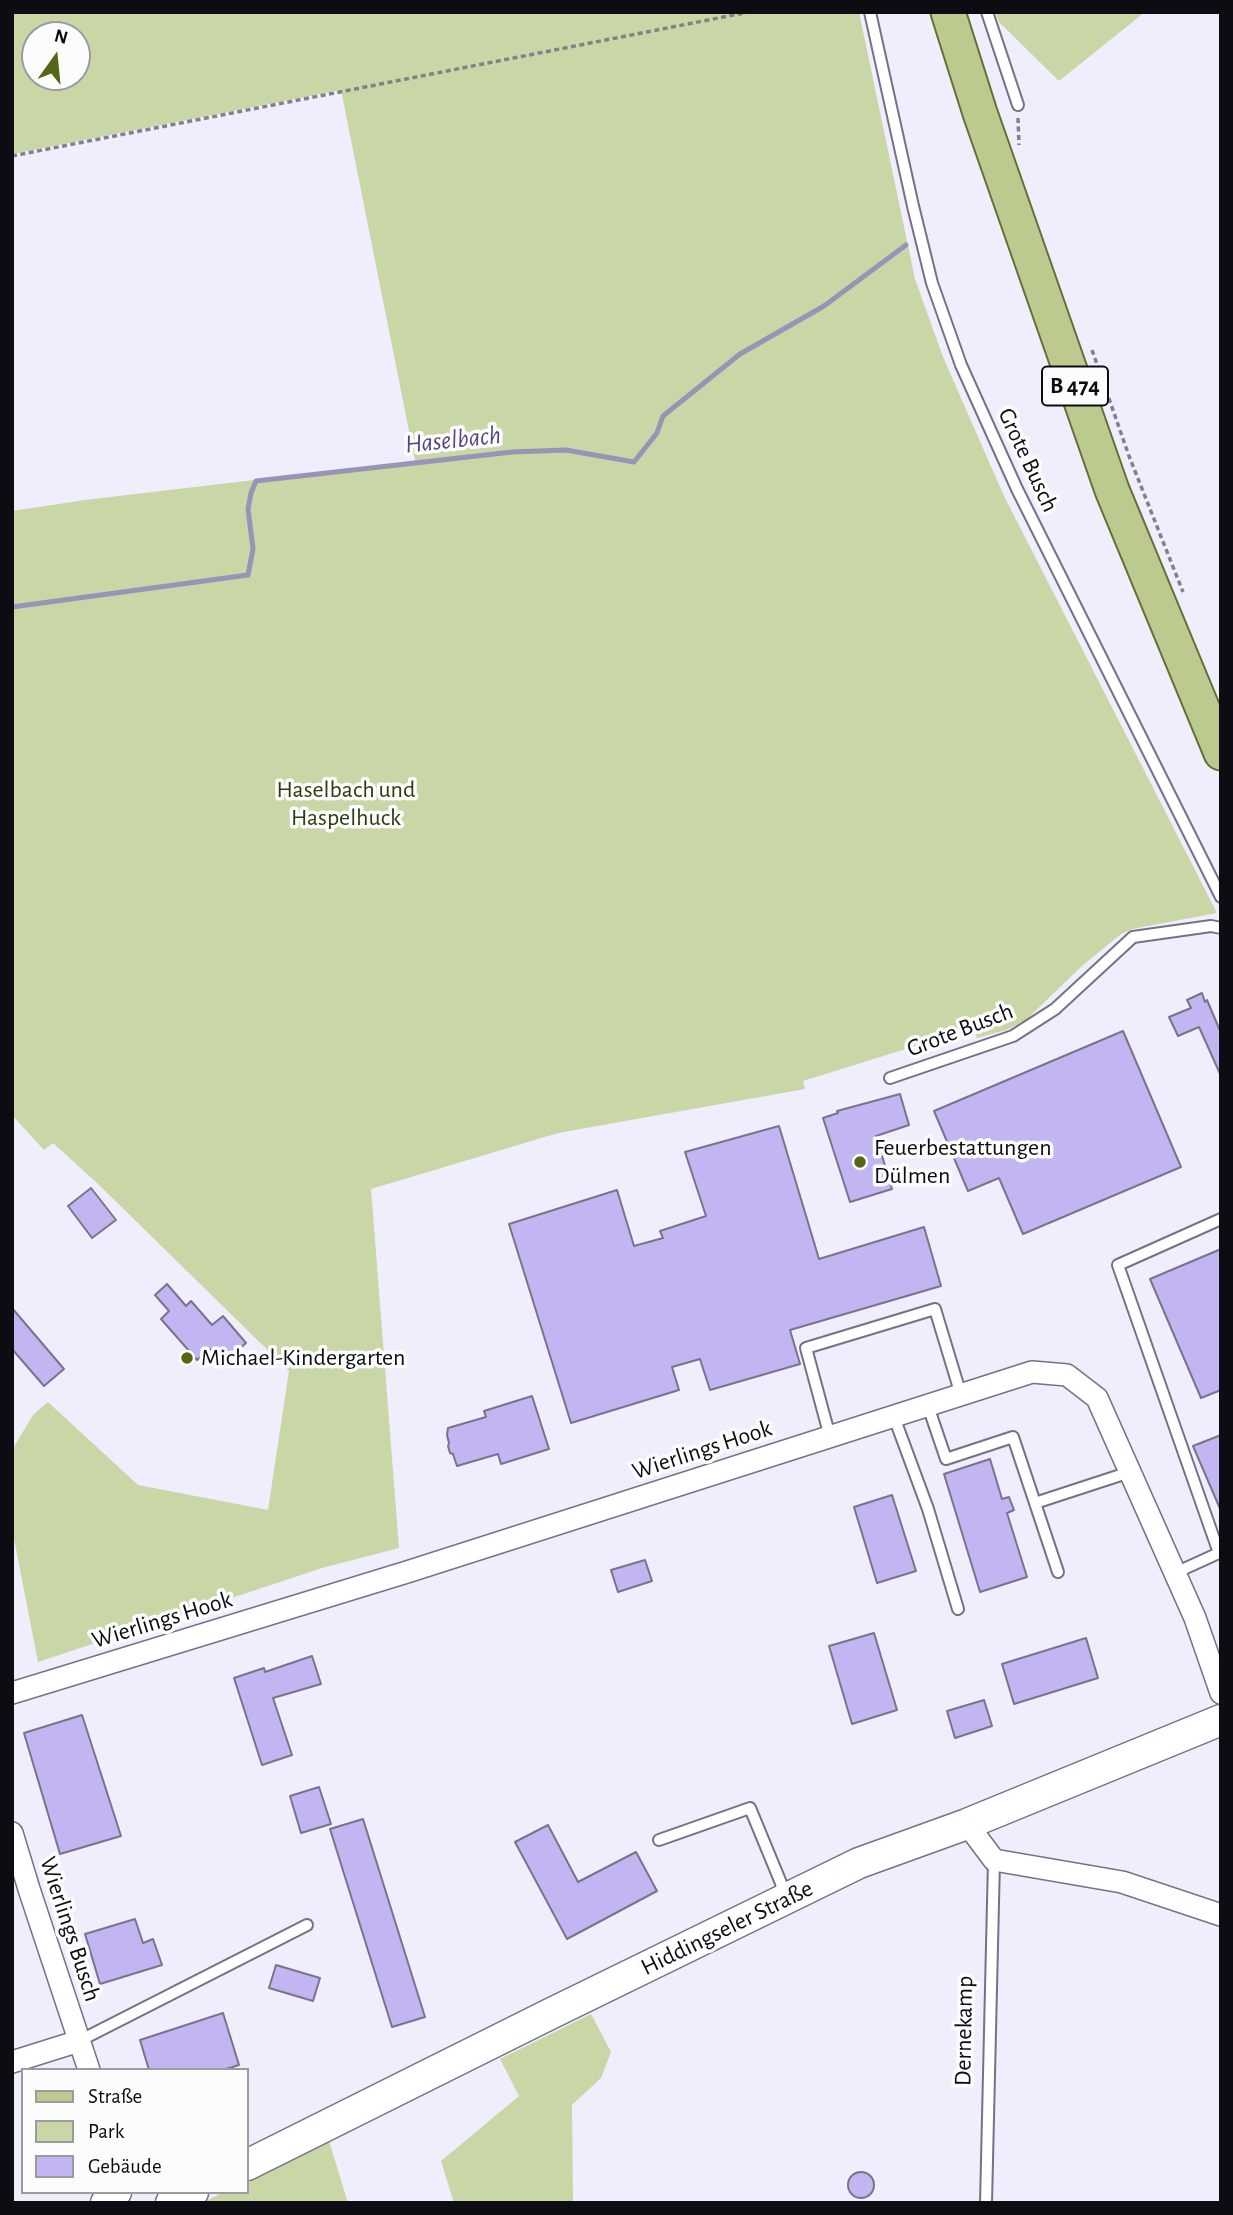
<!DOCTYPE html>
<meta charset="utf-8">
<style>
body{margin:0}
#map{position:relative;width:1233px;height:2215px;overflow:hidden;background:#f0edfc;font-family:"Alegreya Sans",sans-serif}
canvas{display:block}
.frame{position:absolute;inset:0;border:14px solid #0d0c13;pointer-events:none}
.legend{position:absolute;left:21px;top:2068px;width:228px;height:126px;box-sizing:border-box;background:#fcfcfc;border:2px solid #9c9c9f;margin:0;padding:9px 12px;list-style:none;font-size:21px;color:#0d0c13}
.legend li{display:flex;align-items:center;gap:14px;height:35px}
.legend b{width:35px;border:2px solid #9c9c9f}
.north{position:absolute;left:21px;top:21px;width:70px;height:70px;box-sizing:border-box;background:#fcfcfc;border:2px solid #9c9c9f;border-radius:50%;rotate:15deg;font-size:19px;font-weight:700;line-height:28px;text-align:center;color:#0d0c13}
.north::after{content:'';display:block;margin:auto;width:24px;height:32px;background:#556712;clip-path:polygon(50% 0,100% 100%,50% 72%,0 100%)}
</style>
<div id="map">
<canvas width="1233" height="2215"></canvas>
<div class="frame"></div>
<ul class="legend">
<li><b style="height:9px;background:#bcca8f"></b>Straße</li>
<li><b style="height:19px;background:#c8d7a5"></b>Park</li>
<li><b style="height:19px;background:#c2b5f1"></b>Gebäude</li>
</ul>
<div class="north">N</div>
</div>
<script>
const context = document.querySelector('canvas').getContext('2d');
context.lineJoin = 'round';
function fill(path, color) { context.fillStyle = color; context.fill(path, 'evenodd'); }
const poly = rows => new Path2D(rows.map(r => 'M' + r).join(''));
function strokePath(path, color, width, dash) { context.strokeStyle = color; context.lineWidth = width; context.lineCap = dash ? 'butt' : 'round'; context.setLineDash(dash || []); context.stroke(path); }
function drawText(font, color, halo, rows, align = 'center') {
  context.font = font + ' "Alegreya Sans",sans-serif'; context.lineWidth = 7; context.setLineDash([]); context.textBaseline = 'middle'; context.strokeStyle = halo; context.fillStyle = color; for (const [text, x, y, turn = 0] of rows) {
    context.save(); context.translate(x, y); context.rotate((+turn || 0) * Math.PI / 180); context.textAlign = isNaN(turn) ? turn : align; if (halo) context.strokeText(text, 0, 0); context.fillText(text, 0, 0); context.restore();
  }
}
fill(poly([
 [12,12,859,12,915,279,943,357,1004,496,1217,913,1132,929,1121,934,1083,965,1026,1020,1006,1030,977,1038,973,1028,803,1081,805,1089,558,1133,371,1189,399,1548,322,1568,38,1662,12,1528,12,1458,15,1445,33,1415,48,1402,138,1485,268,1510,289,1371,96,1182,53,1143,44,1150,12,1115,12,511,85,500,415,461,341,90,12,154],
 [35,35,77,35,77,77,35,77],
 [995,12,1145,12,1059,81,999,22],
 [591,2014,611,2052,601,2078,572,2105,573,2203,454,2203,441,2161,519,2096,500,2059],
 [329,2141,348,2203,202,2203,224,2192,247,2192,247,2181]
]), '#c8d7a5');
strokePath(poly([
 [12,607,248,575,253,549,248,509,251,493,256,481,512,452,566,450,634,462,657,433,663,416,740,354,824,306,906,245]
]), '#9a93b8', 5);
const building = poly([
 [1202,993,1205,1002,1207,1000,1221,1033,1221,1076,1199,1027,1178,1036,1169,1017,1191,1008,1187,1000,1202,993],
 [1123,1031,1181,1167,1023,1234,999,1178,968,1191,934,1111,1123,1031],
 [900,1094,909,1125,876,1136,892,1189,850,1202,823,1118,838,1113,837,1111,900,1094],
 [779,1126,819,1259,924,1227,941,1286,790,1330,800,1364,710,1390,700,1359,672,1367,679,1390,571,1423,509,1224,617,1190,634,1246,663,1238,660,1231,706,1216,685,1152,779,1126],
 [91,1188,116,1220,92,1238,68,1206,91,1188],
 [1221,1249,1221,1390,1201,1398,1150,1279,1221,1249],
 [167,1284,186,1306,191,1301,212,1325,223,1316,246,1343,230,1357,227,1353,219,1360,210,1349,197,1360,161,1319,169,1311,155,1295,167,1284],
 [12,1308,64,1369,44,1386,12,1349,12,1308],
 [532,1396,549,1449,501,1464,498,1454,457,1466,453,1454,450,1453,448,1446,449,1443,447,1435,448,1428,486,1417,484,1411,532,1396],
 [1221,1435,1221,1511,1193,1446,1221,1435],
 [990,1459,1002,1499,1009,1497,1014,1510,1007,1513,1027,1577,980,1592,944,1474,990,1459],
 [892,1495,916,1571,877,1583,854,1507,892,1495],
 [645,1560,652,1581,618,1592,611,1570,645,1560],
 [874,1633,897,1710,852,1724,829,1646,874,1633],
 [1086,1638,1098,1678,1014,1704,1002,1664,1086,1638],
 [312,1656,321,1684,273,1698,292,1755,262,1765,234,1678,264,1668,265,1672,312,1656],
 [984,1700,992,1726,955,1738,947,1711,984,1700],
 [82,1715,121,1836,60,1854,24,1733,82,1715],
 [319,1787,331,1824,301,1833,290,1796,319,1787],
 [363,1819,425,2017,392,2027,330,1829,363,1819],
 [548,1825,578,1882,636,1852,657,1891,567,1939,515,1842,548,1825],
 [135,1919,143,1943,153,1939,162,1965,100,1984,85,1934,135,1919],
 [276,1965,320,1978,313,2001,269,1988,276,1965],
 [223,2013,239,2065,223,2070,149,2070,140,2040,223,2013],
 '848 2185a13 13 0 1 1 26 0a13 13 0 1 1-26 0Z'
]);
fill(building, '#c2b5f1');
strokePath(building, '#78748a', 2);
const lane = poly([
 [870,12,913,206,932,283,961,365,1017,489,1221,897],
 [987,12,1018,105],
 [890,1078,1013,1036,1055,1009,1133,937,1211,926,1221,928],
 [928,1406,946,1459,1013,1437,1058,1572],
 [894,1417,928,1509,958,1609],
 [830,1437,806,1348,935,1309,961,1395],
 [1035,1503,1130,1472],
 [1219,1553,1118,1265,1221,1219],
 [1175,1573,1221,1552],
 [659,1840,750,1808,781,1883,783,1898],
 [79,2041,307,1925],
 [986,2203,994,1860]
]);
const street = poly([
 [12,1693,407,1572,1032,1372,1067,1375,1097,1398,1195,1618,1221,1693],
 [967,1824,994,1860,1122,1882,1221,1915],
 [12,1833,29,1889,89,2070],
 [12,2062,79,2041]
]);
const secondary = poly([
 [247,2165,550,2014,859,1863,967,1824,1221,1720],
 [106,2203,116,2192],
 [171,2203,193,2192]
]);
const primary = poly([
 [948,12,980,113,1112,490,1221,753]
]);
strokePath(lane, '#767187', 14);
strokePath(street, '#767187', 24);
strokePath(secondary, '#767187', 33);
strokePath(primary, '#627133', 37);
strokePath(poly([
 [1018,118,1019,145],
 [12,156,749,12],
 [1092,350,1129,456,1183,592]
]), '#82808b', 3.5, [5, 3.5]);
strokePath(lane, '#fff', 10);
strokePath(street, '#fff', 21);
strokePath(secondary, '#fff', 30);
strokePath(primary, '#bcca8f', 33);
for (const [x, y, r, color] of [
 [860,1162,7,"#556712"],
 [187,1358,7,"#556712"]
]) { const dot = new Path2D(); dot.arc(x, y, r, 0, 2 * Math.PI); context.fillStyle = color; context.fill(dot); strokePath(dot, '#fcfcfc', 2.5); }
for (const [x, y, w] of [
 [1075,386,66]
]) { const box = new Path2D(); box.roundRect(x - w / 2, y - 19.5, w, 39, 5); context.fillStyle = '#fcfcfc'; context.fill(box); strokePath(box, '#0d0c13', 2); }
drawText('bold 23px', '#0d0c13', null, [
 ["B 474",1075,386]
]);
drawText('24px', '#0d0c13', '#fcfcfc', [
 ["Grote Busch",1028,460,65],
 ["Grote Busch",960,1030,-21],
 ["Wierlings Hook",702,1450,-18],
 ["Wierlings Hook",162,1620,-17],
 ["Hiddingseler Straße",727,1928,-26],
 ["Wierlings Busch",70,1929,72],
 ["Dernekamp",964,2031,-89]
]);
drawText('24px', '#303b0c', '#fcfcfc', [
 ["Haselbach und",346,790],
 ["Haspelhuck",346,818]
]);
drawText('24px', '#0d0c13', '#fcfcfc', [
 ["Feuerbestattungen",874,1148],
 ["Dülmen",874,1176],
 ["Michael-Kindergarten",201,1358]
], 'left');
drawText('italic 26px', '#57438a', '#fcfcfc', [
 ["Haselbach",453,440,-6]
]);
</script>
